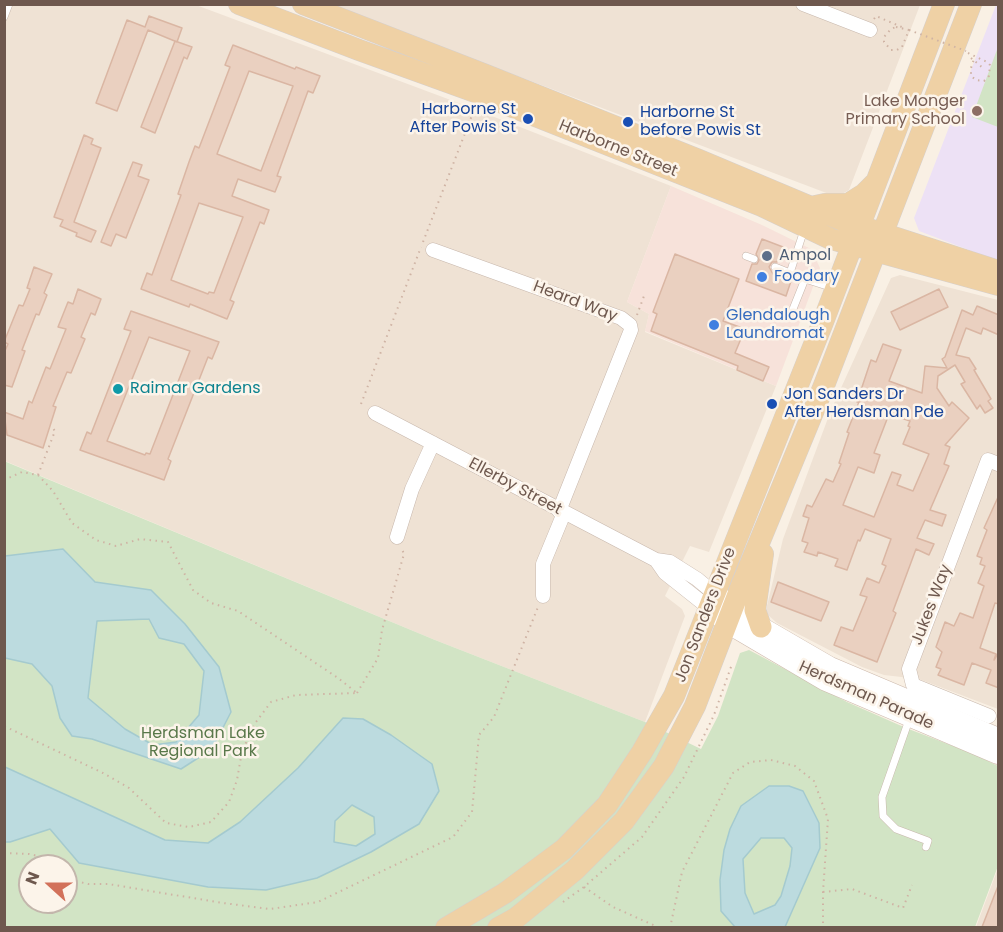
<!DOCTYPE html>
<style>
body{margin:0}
#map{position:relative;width:1003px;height:932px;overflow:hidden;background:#f9f0e4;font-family:Poppins,sans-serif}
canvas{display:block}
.frame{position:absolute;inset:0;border:6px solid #6e584e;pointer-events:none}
.north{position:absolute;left:18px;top:854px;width:60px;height:60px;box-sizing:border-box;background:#fcf4ea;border:2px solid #c3b6ac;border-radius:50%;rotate:291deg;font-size:16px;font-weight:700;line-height:24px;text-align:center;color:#6e584e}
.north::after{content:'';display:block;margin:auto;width:21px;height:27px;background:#d2715a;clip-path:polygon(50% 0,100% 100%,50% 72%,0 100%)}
</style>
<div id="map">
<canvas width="1003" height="932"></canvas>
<div class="frame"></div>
<div class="north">N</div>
</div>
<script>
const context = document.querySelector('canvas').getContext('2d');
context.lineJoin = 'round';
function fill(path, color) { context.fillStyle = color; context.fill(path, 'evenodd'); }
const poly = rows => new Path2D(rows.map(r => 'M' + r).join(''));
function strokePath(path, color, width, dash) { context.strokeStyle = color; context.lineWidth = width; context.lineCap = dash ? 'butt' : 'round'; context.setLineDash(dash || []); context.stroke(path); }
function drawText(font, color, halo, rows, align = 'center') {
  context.font = font + ' Poppins,sans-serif'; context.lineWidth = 5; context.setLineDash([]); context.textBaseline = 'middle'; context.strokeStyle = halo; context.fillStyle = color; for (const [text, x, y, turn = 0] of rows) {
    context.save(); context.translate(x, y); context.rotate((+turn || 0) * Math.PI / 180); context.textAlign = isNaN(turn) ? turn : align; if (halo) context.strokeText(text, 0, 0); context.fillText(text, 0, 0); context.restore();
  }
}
fill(poly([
 [4,5,196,5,456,102,671,186,627,302,649,314,645,332,776,386,709,552,690,546,665,596,682,609,685,616,645,722,435,640,5,461],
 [330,5,920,5,849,190,837,197],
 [900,275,998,300,998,709,919,679,884,675,862,667,777,623,768,615,766,610,783,539,831,410,891,278],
 [998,868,998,927,976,927]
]), '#efe2d4');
fill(poly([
 [671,186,762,225,811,249,820,268,776,386,645,331,649,314,627,302]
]), '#f7e2da');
fill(poly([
 [996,5,998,5,998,261,919,231,914,218]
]), '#ede1f5');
fill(poly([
 [998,47,998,127,972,117],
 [4,461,435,640,645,722,701,749,718,716,740,653,749,650,847,702,906,728,974,754,998,766,998,866,975,927,5,927],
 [30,866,66,866,66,902,30,902]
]), '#d2e4c5');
const water = poly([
 [63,549,95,582,151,590,185,624,219,667,231,712,212,749,181,769,92,739,72,736,60,718,52,686,32,664,5,658,5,556,63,549],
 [149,619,159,638,184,644,204,671,199,715,176,742,153,745,125,729,88,698,97,621,149,619],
 [343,718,363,719,391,735,432,764,439,791,419,824,371,852,317,878,266,890,208,887,79,863,50,829,10,842,5,842,5,767,165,840,208,843,240,822,298,768,343,718],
 [352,805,374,817,375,834,356,846,334,842,335,821,352,805],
 [769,786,789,786,803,791,819,823,820,848,785,927,735,927,721,911,720,880,724,850,730,829,741,806,769,786],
 [761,838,784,838,792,848,790,866,781,896,775,905,754,914,745,893,743,859,761,838]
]);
fill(water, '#bcdbdf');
strokePath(water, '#a4cacf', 1.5);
const building = poly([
 [149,16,182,28,177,42,148,30,117,111,96,103,127,20,145,27,149,16],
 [175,41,192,47,187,59,184,57,155,133,141,127,175,41],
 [233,45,295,69,296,67,320,76,313,93,308,91,277,176,281,177,275,192,238,179,232,196,269,210,264,224,260,222,230,300,234,302,227,319,190,304,189,307,141,289,147,273,152,275,181,195,178,194,189,162,195,146,199,148,230,67,225,65,233,45],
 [249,71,293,86,261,171,217,154,249,71],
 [199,203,243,217,214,293,209,292,208,294,171,280,199,203],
 [84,135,93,139,91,144,101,148,74,222,96,231,91,242,76,236,77,233,60,226,63,220,54,217,84,135],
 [133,162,142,165,138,176,149,180,126,238,116,234,111,246,101,242,133,162],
 [762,239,783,247,777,262,772,262,769,267,773,274,791,281,786,296,746,281,752,264,757,264,759,260,756,254,762,239],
 [675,254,739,279,723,321,745,329,735,353,769,367,763,381,737,370,738,366,651,331,657,314,653,312,675,254],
 [34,267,52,274,44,293,47,295,39,315,36,314,22,350,25,351,12,387,4,385,4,353,8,344,4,342,19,305,23,306,30,289,27,288,34,267],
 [78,289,101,299,95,315,91,313,81,337,85,339,71,373,67,372,53,406,56,407,43,448,7,435,4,412,23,419,29,401,32,403,46,367,50,369,66,329,58,327,68,302,73,304,78,289],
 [939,289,948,307,900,330,891,312,939,289],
 [977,306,999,315,999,335,983,328,981,334,966,328,956,355,969,358,976,369,974,370,991,399,988,401,993,408,985,413,980,405,977,409,961,384,965,382,955,365,938,376,937,388,949,406,952,402,969,418,945,445,950,447,944,464,949,466,930,510,946,515,942,526,925,520,917,538,934,544,929,555,916,549,893,611,896,613,877,662,834,645,841,627,853,631,867,597,860,595,867,578,879,583,886,566,882,564,891,539,865,529,860,541,858,540,847,570,835,566,838,559,818,552,817,556,804,552,808,543,802,541,809,518,803,516,807,505,812,507,826,479,833,482,841,464,839,463,849,433,847,432,859,402,857,402,871,360,876,362,883,344,901,350,889,381,922,393,925,366,947,368,942,359,945,357,962,310,973,315,977,306],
 [889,414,910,421,908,426,910,427,903,444,929,454,913,491,897,485,901,475,892,472,874,517,843,505,858,467,874,473,880,455,874,453,889,414],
 [131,311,219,342,212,359,208,357,168,459,171,461,164,480,80,450,87,432,91,434,131,331,124,329,131,311],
 [149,337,190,351,150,454,146,453,145,455,107,441,149,337],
 [999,495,999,604,995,603,980,648,996,654,994,660,999,652,999,688,986,683,991,670,972,663,964,685,938,675,941,669,936,667,942,652,936,647,945,622,954,626,960,613,973,618,984,586,978,583,985,566,980,564,982,558,977,556,987,530,984,528,999,495],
 [778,582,829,602,821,621,771,602,778,582],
 [998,886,999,927,982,927,998,886]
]);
fill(building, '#ead0c0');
strokePath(building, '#dab6a3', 1.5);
const service = poly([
 [4,17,9,4],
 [746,256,754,259],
 [775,267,805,279],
 [790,273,804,230],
 [793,309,805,279,833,288],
 [910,717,882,797,883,816,896,829,928,841,926,847]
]);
const minor = poly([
 [803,4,870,30],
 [433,250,621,318,630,325,631,330,559,511],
 [375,413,656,560,670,562,697,579,715,594],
 [397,537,412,489,433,443],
 [656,560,665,573,709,608],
 [543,596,543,564,564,513],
 [989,716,913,685,909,669,988,460,998,464]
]);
const secondary = poly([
 [721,598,761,627,830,667,998,738],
 [715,613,739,630,824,680,998,754]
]);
const primary = poly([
 [239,4,359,50,475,92,762,206,831,239,998,285],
 [303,4,486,75,699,160,844,221,995,270],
 [811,207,825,204,848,204,864,194,874,184],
 [761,627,755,610,763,554],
 [446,928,505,893,564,849,607,805,642,752,674,696,823,322,944,4],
 [498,928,516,918,575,870,624,821,664,766,695,706,740,589,823,388,971,4]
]);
strokePath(service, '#c8b8ad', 8);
strokePath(minor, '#c8b8ad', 15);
strokePath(secondary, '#cdbaad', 21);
strokePath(primary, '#d6d0cd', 22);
strokePath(poly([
 [874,19,876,16,904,28],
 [896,27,909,30,902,47,897,50,891,50,884,42,884,37,891,29,896,27],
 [968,53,987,62,990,65,989,76,984,81,976,80,971,76,971,68,974,59],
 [971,58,983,68],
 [423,242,474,110],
 [637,315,644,296],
 [361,404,421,247],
 [38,475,55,431,52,427],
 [4,480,22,472,38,475,53,491,72,523,96,540,116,546,140,539,168,542,193,590,211,603,238,611,338,678,357,693,296,695,271,702,256,722,242,751,237,780,229,802,211,822,189,827,166,823,129,788,103,773,4,726],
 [357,693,378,658,382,630,404,554,401,547],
 [4,853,29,854,47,858,58,866],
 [66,876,68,879,88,884,108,884,223,903,270,909,318,902,453,837,472,812,479,735,494,717,538,607],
 [584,887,613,907,660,928],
 [823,892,852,889,903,908,912,885],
 [563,902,584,887,642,837,684,777,714,715,732,664],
 [670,928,682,872,733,773,750,762,771,760,795,766,814,781,828,819,823,892,823,928]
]), '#cfb3a4', 2, [1.5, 4.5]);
strokePath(service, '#fff', 7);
strokePath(minor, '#fff', 14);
strokePath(secondary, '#fff', 20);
strokePath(primary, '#efd1a5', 21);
strokePath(poly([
 [909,30,966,51]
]), '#cfb3a4', 2, [1.5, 4.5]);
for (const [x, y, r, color] of [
 [977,111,6,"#8d6e63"],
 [528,119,6,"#1a4fb4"],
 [628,122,6,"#1a4fb4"],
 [767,256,6,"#5c6f8a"],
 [762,277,6,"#3f7fe0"],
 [714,325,6,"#3f7fe0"],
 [118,389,6,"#0f9aa8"],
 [772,404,6,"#1a4fb4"]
]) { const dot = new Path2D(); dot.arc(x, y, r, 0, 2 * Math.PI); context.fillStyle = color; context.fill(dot); strokePath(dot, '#fcf4ea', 2); }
drawText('16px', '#785e54', '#fcf4ea', [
 ["Lake Monger",965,102],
 ["Primary School",965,120]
], 'right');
drawText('16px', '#164399', '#fcf4ea', [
 ["Harborne St",516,110,"right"],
 ["After Powis St",516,128,"right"],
 ["Harborne St",640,113],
 ["before Powis St",640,131],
 ["Jon Sanders Dr",784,395],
 ["After Herdsman Pde",784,413]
], 'left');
drawText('16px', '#6e584e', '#fcf4ea', [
 ["Harborne Street",618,149,22],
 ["Heard Way",575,302,21],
 ["Ellerby Street",515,487,28],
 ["Jukes Way",932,605,-69],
 ["Jon Sanders Drive",706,615,-69],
 ["Herdsman Parade",866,696,24]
]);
drawText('16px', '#4e5e75', '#fcf4ea', [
 ["Ampol",779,256]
], 'left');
drawText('16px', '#366cbe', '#fcf4ea', [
 ["Foodary",774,277],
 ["Glendalough",726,316],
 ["Laundromat",726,334]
], 'left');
drawText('16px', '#0d838f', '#fcf4ea', [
 ["Raimar Gardens",130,389]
], 'left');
drawText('16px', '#59784a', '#fcf4ea', [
 ["Herdsman Lake",203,734],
 ["Regional Park",203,752]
]);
</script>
